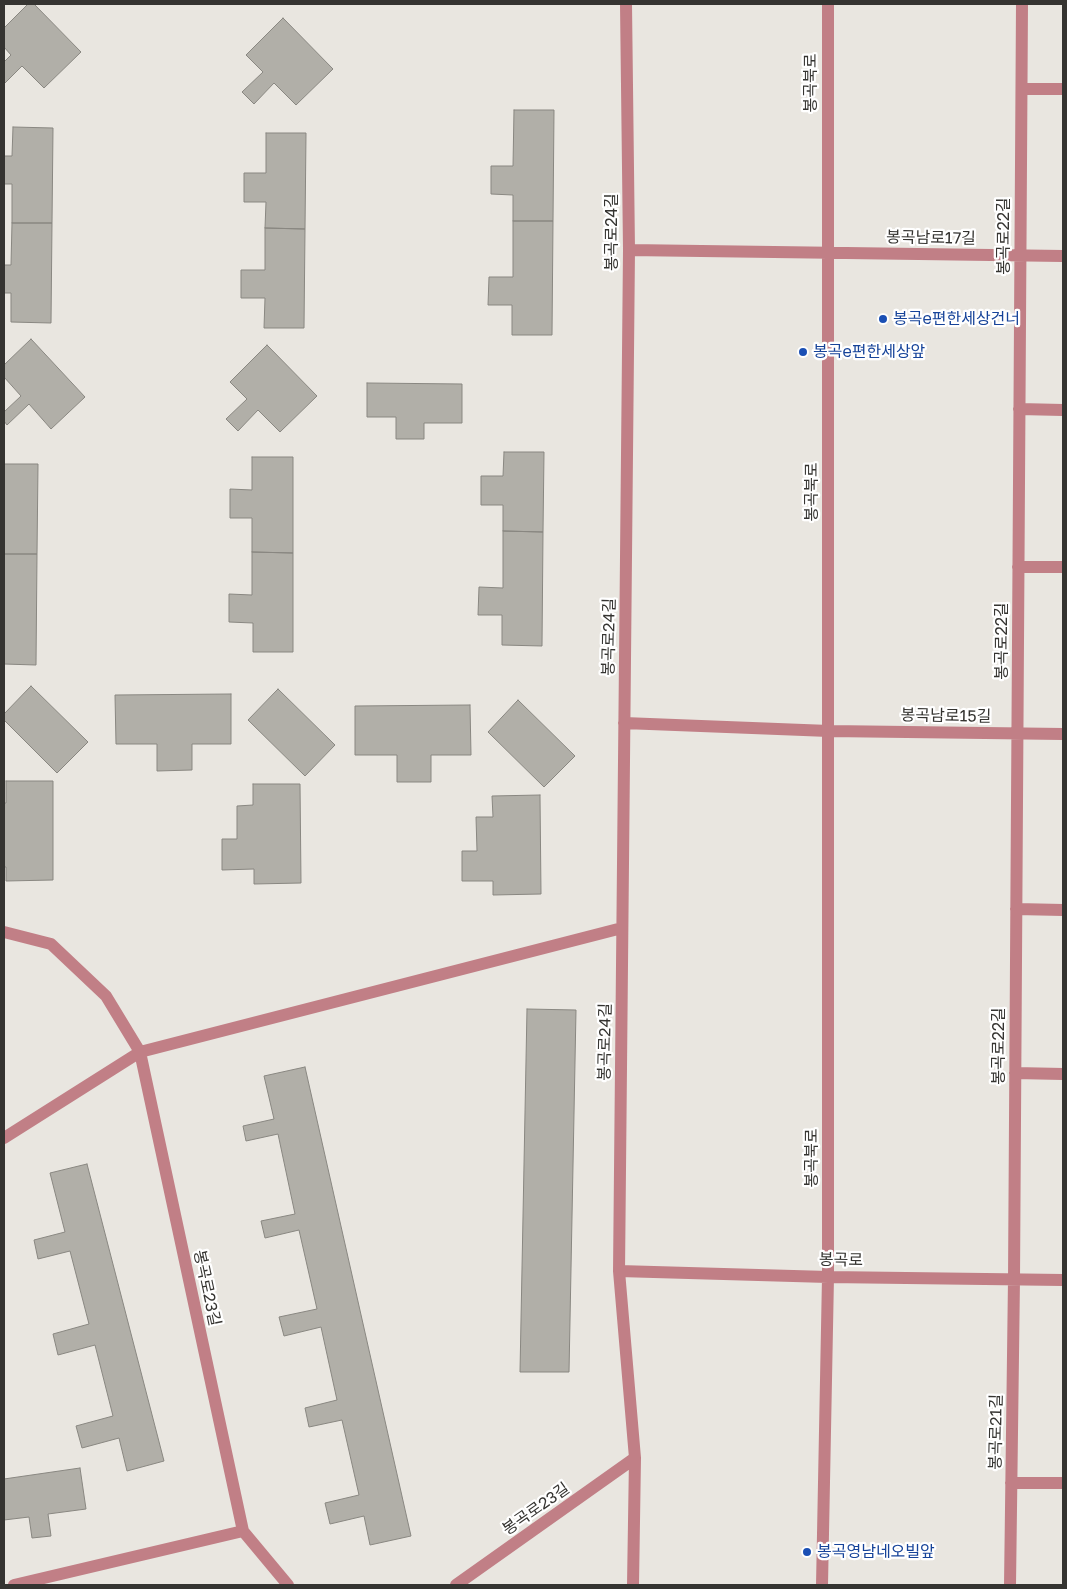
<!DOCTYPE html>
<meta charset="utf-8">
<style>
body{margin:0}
#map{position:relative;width:1067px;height:1589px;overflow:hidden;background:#e9e6e0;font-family:"Golos Text",sans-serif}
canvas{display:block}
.frame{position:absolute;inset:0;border:5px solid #353431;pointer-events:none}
</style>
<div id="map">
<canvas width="1067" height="1589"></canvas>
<div class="frame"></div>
</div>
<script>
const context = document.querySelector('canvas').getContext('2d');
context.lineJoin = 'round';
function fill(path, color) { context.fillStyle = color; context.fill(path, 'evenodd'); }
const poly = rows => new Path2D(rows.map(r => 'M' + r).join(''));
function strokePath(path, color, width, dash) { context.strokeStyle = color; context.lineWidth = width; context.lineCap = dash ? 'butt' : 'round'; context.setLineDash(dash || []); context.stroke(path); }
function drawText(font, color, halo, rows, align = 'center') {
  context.font = font + ' "Golos Text","Noto Sans KR",sans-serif'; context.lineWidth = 4.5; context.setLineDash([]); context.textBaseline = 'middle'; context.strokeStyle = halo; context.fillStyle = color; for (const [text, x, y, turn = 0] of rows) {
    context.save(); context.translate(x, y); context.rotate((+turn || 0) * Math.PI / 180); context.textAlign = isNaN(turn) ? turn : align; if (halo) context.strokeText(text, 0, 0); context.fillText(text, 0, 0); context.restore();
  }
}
const building = poly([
 [28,4,34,4,81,52,44,88,22,66,4,84,4,62,11,55,4,47,4,28,28,4],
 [283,18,333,69,296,105,274,83,254,104,242,92,263,72,246,55,283,18],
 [514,110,554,110,553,221,513,221,513,195,491,194,491,166,513,166,514,110],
 [13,127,53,128,52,223,12,223,12,184,4,184,4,156,12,156,13,127],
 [266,133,306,133,305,229,265,228,266,202,244,202,244,173,266,173,266,133],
 [513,221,553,221,552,335,512,335,512,305,488,305,489,277,513,277,513,221],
 [12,223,52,223,51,323,11,322,11,293,4,293,4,265,11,265,12,223],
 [265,228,305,229,304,328,264,328,265,298,241,298,241,270,265,270,265,228],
 [31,339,85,397,51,429,29,404,7,425,4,421,4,412,21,396,4,377,4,365,31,339],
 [267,345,317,396,280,432,258,410,238,431,226,419,247,399,230,382,267,345],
 [367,383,462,384,462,423,424,423,424,439,396,439,396,417,367,417,367,383],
 [504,452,544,452,543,532,503,531,503,505,481,505,481,476,503,476,504,452],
 [252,457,293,457,293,553,252,552,252,518,230,518,230,489,252,490,252,457],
 [4,464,38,464,37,554,4,554,4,464],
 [503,531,543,532,542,646,502,645,502,615,478,615,479,587,503,588,503,531],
 [252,552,293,553,293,652,253,652,253,623,229,622,229,594,252,595,252,552],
 [4,554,37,554,36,665,4,664,4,554],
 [31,686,88,742,57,773,4,720,4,714,31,686],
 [278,689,335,745,305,776,248,720,278,689],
 [231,694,231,744,192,744,192,770,157,771,157,744,116,744,115,695,231,694],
 [518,700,575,756,544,787,488,732,518,700],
 [470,705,471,755,431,755,431,782,397,782,397,755,355,755,355,706,470,705],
 [6,781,53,781,53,880,6,881,6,867,4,867,4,803,6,803,6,781],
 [253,784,300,784,301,883,254,884,254,869,222,870,222,839,237,839,237,806,253,805,253,784],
 [540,795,541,894,493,895,493,881,462,881,462,851,477,851,476,817,493,817,492,796,540,795],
 [527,1009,576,1010,569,1372,520,1372,527,1009],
 [305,1067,411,1536,370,1545,364,1516,330,1524,325,1503,359,1495,342,1420,309,1427,305,1408,337,1400,321,1327,284,1336,279,1317,317,1309,299,1230,265,1238,261,1221,295,1214,278,1134,246,1141,243,1126,274,1119,264,1076,305,1067],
 [87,1164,164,1461,127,1471,119,1438,82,1448,76,1426,113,1416,95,1345,58,1355,53,1334,89,1324,70,1251,38,1259,34,1240,65,1232,50,1173,87,1164],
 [80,1468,86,1509,48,1514,51,1536,32,1538,29,1517,4,1520,4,1479,80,1468]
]);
fill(building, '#b1afa8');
strokePath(building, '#898781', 1);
strokePath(poly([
 [626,4,629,250,619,1271,635,1458,633,1585],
 [1022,89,1063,89],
 [629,250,1063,256],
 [1019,409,1063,410],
 [1018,567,1063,567],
 [624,723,829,731,1063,734],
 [1016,909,1063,910],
 [4,932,51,944,106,996,140,1052,243,1531,288,1585],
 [1015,1073,1063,1074],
 [4,1138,140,1052,622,928],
 [619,1271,828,1277,1063,1280],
 [1011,1483,1063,1483],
 [14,1585,243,1531],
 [456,1585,635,1458],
 [822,1585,828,1277,828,4],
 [1010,1585,1014,1279,1022,4]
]), '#c17f86', 12);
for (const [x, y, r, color] of [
 [883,319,5,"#1a4fb4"],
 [803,352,5,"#1a4fb4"],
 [807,1552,5,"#1a4fb4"]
]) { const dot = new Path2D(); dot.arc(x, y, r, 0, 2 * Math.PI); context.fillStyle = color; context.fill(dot); strokePath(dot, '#fff', 2); }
drawText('16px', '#353431', '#fff', [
 ["봉곡북로",811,83,-90],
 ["봉곡로24길",612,232,-90],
 ["봉곡로22길",1004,236,-90],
 ["봉곡남로17길",931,238,1],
 ["봉곡북로",812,492,-90],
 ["봉곡로24길",609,637,-89],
 ["봉곡로22길",1002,641,-90],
 ["봉곡남로15길",946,716,1],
 ["봉곡로24길",605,1042,-89],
 ["봉곡로22길",999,1046,-90],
 ["봉곡북로",812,1158,-90],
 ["봉곡로",841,1260,1],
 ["봉곡로23길",207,1288,78],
 ["봉곡로21길",996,1432,-89],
 ["봉곡로23길",536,1509,-35]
]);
drawText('16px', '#164399', '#fff', [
 ["봉곡e편한세상건너",893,319],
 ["봉곡e편한세상앞",813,352],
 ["봉곡영남네오빌앞",817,1552]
], 'left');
</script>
